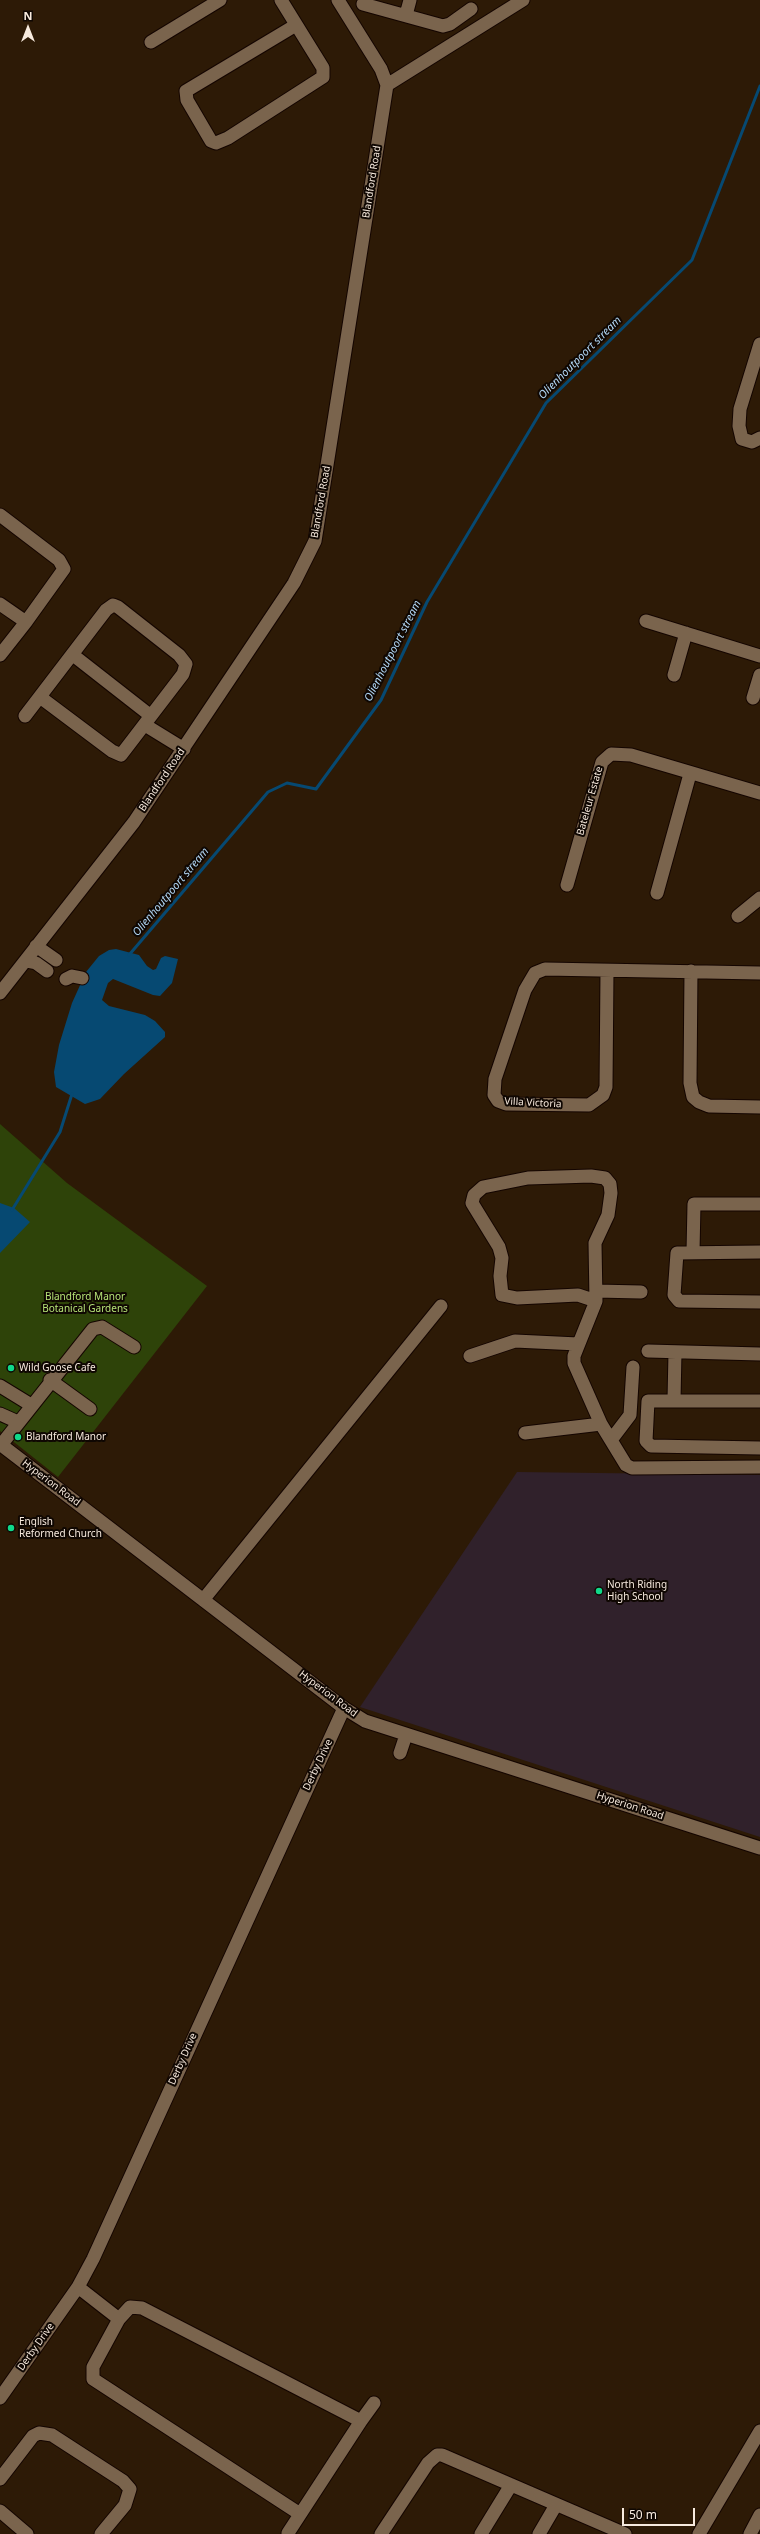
<!DOCTYPE html>
<style>
body{margin:0}
#map{position:relative;width:760px;height:2534px;overflow:hidden;background:#2d1a06;font-family:"Noto Sans",sans-serif}
canvas{display:block}
.north{position:absolute;left:8px;top:8px;width:40px;height:40px;-webkit-text-stroke:3px #0f0702;paint-order:stroke;rotate:0deg;font-size:11px;font-weight:700;line-height:16px;text-align:center;color:#f7eade}
.north::after{content:'';display:block;margin:auto;width:14px;height:18px;background:#f7eade;clip-path:polygon(50% 0,100% 100%,50% 72%,0 100%)}
.scale{position:absolute;left:622px;top:2508px;width:73px;height:18px;box-sizing:border-box;border:2px solid #f7eade;border-top:0;padding-left:5px;font-size:12px;line-height:14px;white-space:nowrap;color:#f7eade;-webkit-text-stroke:3px #0f0702;paint-order:stroke}
</style>
<div id="map">
<canvas width="760" height="2534"></canvas>
<div class="north">N</div>
<div class="scale">50 m</div>
</div>
<script>
const context = document.querySelector('canvas').getContext('2d');
context.lineJoin = 'round';
function fill(path, color) { context.fillStyle = color; context.fill(path, 'evenodd'); }
const poly = rows => new Path2D(rows.map(r => 'M' + r).join(''));
function strokePath(path, color, width, dash) { context.strokeStyle = color; context.lineWidth = width; context.lineCap = dash ? 'butt' : 'round'; context.setLineDash(dash || []); context.stroke(path); }
function drawText(font, color, halo, rows, align = 'center') {
  context.font = font + ' "Noto Sans",sans-serif'; context.lineWidth = 4; context.setLineDash([]); context.textBaseline = 'middle'; context.strokeStyle = halo; context.fillStyle = color; for (const [text, x, y, turn = 0] of rows) {
    context.save(); context.translate(x, y); context.rotate((+turn || 0) * Math.PI / 180); context.textAlign = isNaN(turn) ? turn : align; if (halo) context.strokeText(text, 0, 0); context.fillText(text, 0, 0); context.restore();
  }
}
fill(poly([
 [517,1472,760,1475,760,1837,360,1707]
]), '#30212b');
fill(poly([
 [0,1124,67,1183,207,1286,58,1477,0,1431]
]), '#2e4309');
fill(poly([
 [116,949,139,955,147,966,153,970,156,969,161,958,165,956,178,959,172,983,160,996,153,995,113,979,108,983,102,1000,109,1006,145,1015,155,1021,165,1032,165,1037,124,1074,100,1099,85,1104,56,1087,54,1072,59,1045,72,1003,86,972,99,956,109,950],
 [0,1203,14,1208,30,1222,0,1253]
]), '#064972');
strokePath(poly([
 [129,955,268,792,287,783,316,789,381,700,427,602,546,403,692,260,760,86],
 [12,1210,60,1132,72,1094]
]), '#064972', 3);
const minor = poly([
 [281,0,323,68,323,77,228,138,216,143,211,141,187,100,186,91,296,25],
 [363,4,443,26,450,24,471,9],
 [406,15,410,0],
 [151,42,220,0],
 [387,85,523,0],
 [760,344,740,409,739,426,742,439,752,442,760,438],
 [0,515,59,560,64,569,26,622],
 [0,604,26,622,0,655],
 [646,621,760,656],
 [73,655,151,716],
 [674,675,686,633],
 [753,698,760,675],
 [25,716,106,610,113,605,118,607,179,655,186,664,183,674,121,755,112,751,40,697],
 [145,725,184,749],
 [567,885,602,762,611,754,631,755,760,793],
 [657,893,690,774],
 [738,916,760,898],
 [36,946,56,960],
 [26,961,36,963,47,971],
 [607,971,606,1087,603,1095,589,1105,506,1104,498,1101,494,1095,495,1079,525,990,535,973,545,969,760,973],
 [691,971,690,1083,693,1097,699,1102,709,1106,760,1107],
 [66,979,72,976,82,978],
 [0,993,134,822,294,583,315,541,387,85,381,69,338,0],
 [693,1252,694,1204,760,1204],
 [760,1252,677,1253,674,1295,679,1301,760,1302],
 [596,1291,641,1292],
 [596,1301,578,1295,517,1298,502,1295,500,1276,502,1258,499,1247,472,1203,474,1195,483,1187,528,1178,591,1176,605,1178,610,1184,611,1193,608,1215,595,1243,596,1301,574,1356,574,1363,601,1424,626,1465,632,1468,760,1467],
 [648,1351,760,1354],
 [470,1356,515,1341,578,1344],
 [50,1380,90,1409],
 [0,1386,31,1405],
 [674,1400,675,1352],
 [760,1401,648,1401,646,1441,651,1446,760,1448],
 [0,1414,18,1422],
 [525,1433,601,1424],
 [611,1440,630,1415,633,1367],
 [0,1444,344,1708,365,1721,760,1848],
 [1,1445,93,1329,102,1327,134,1347],
 [203,1600,441,1306],
 [400,1753,406,1735],
 [78,2287,119,2319],
 [0,2398,78,2287,93,2259,344,1708],
 [0,2479,33,2436,39,2433,52,2435,123,2481,130,2489,125,2505,101,2534],
 [0,2511,27,2534],
 [300,2514,93,2379,93,2367,119,2319,130,2307,142,2308,361,2421],
 [288,2533,361,2421,374,2403],
 [381,2534,428,2463,437,2455,442,2455,625,2534],
 [481,2534,511,2485],
 [539,2534,556,2505],
 [699,2534,760,2431],
 [750,2534,760,2515]
]);
strokePath(minor, '#140500', 15);
strokePath(minor, '#7a644d', 13);
for (const [x, y, r, color] of [
 [11,1368,4,"#10d98a"],
 [18,1437,4,"#10d98a"],
 [11,1528,4,"#10d98a"],
 [599,1591,4,"#10d98a"]
]) { const dot = new Path2D(); dot.arc(x, y, r, 0, 2 * Math.PI); context.fillStyle = color; context.fill(dot); strokePath(dot, '#0f0702', 1.5); }
drawText('10px', '#f7eade', '#0f0702', [
 ["Blandford Road",372,182,-81],
 ["Blandford Road",321,502,-80],
 ["Blandford Road",162,780,-56],
 ["Bateleur Estate",590,801,-74],
 ["Villa Victoria",533,1103,3],
 ["Hyperion Road",51,1483,37],
 ["Hyperion Road",328,1694,37],
 ["Derby Drive",318,1765,-65],
 ["Hyperion Road",630,1806,18],
 ["Derby Drive",183,2059,-66],
 ["Derby Drive",36,2347,-55]
]);
drawText('10px', '#b5e277', '#0f0702', [
 ["Blandford Manor",85,1297],
 ["Botanical Gardens",85,1309]
]);
drawText('10px', '#f7eade', '#0f0702', [
 ["Wild Goose Cafe",19,1368],
 ["Blandford Manor",26,1437],
 ["English",19,1522],
 ["Reformed Church",19,1534],
 ["North Riding",607,1585],
 ["High School",607,1597]
], 'left');
drawText('italic 11px', '#b2d7f5', '#0f0702', [
 ["Olienhoutpoort stream",580,358,-45],
 ["Olienhoutpoort stream",393,651,-63],
 ["Olienhoutpoort stream",171,892,-50]
]);
</script>
